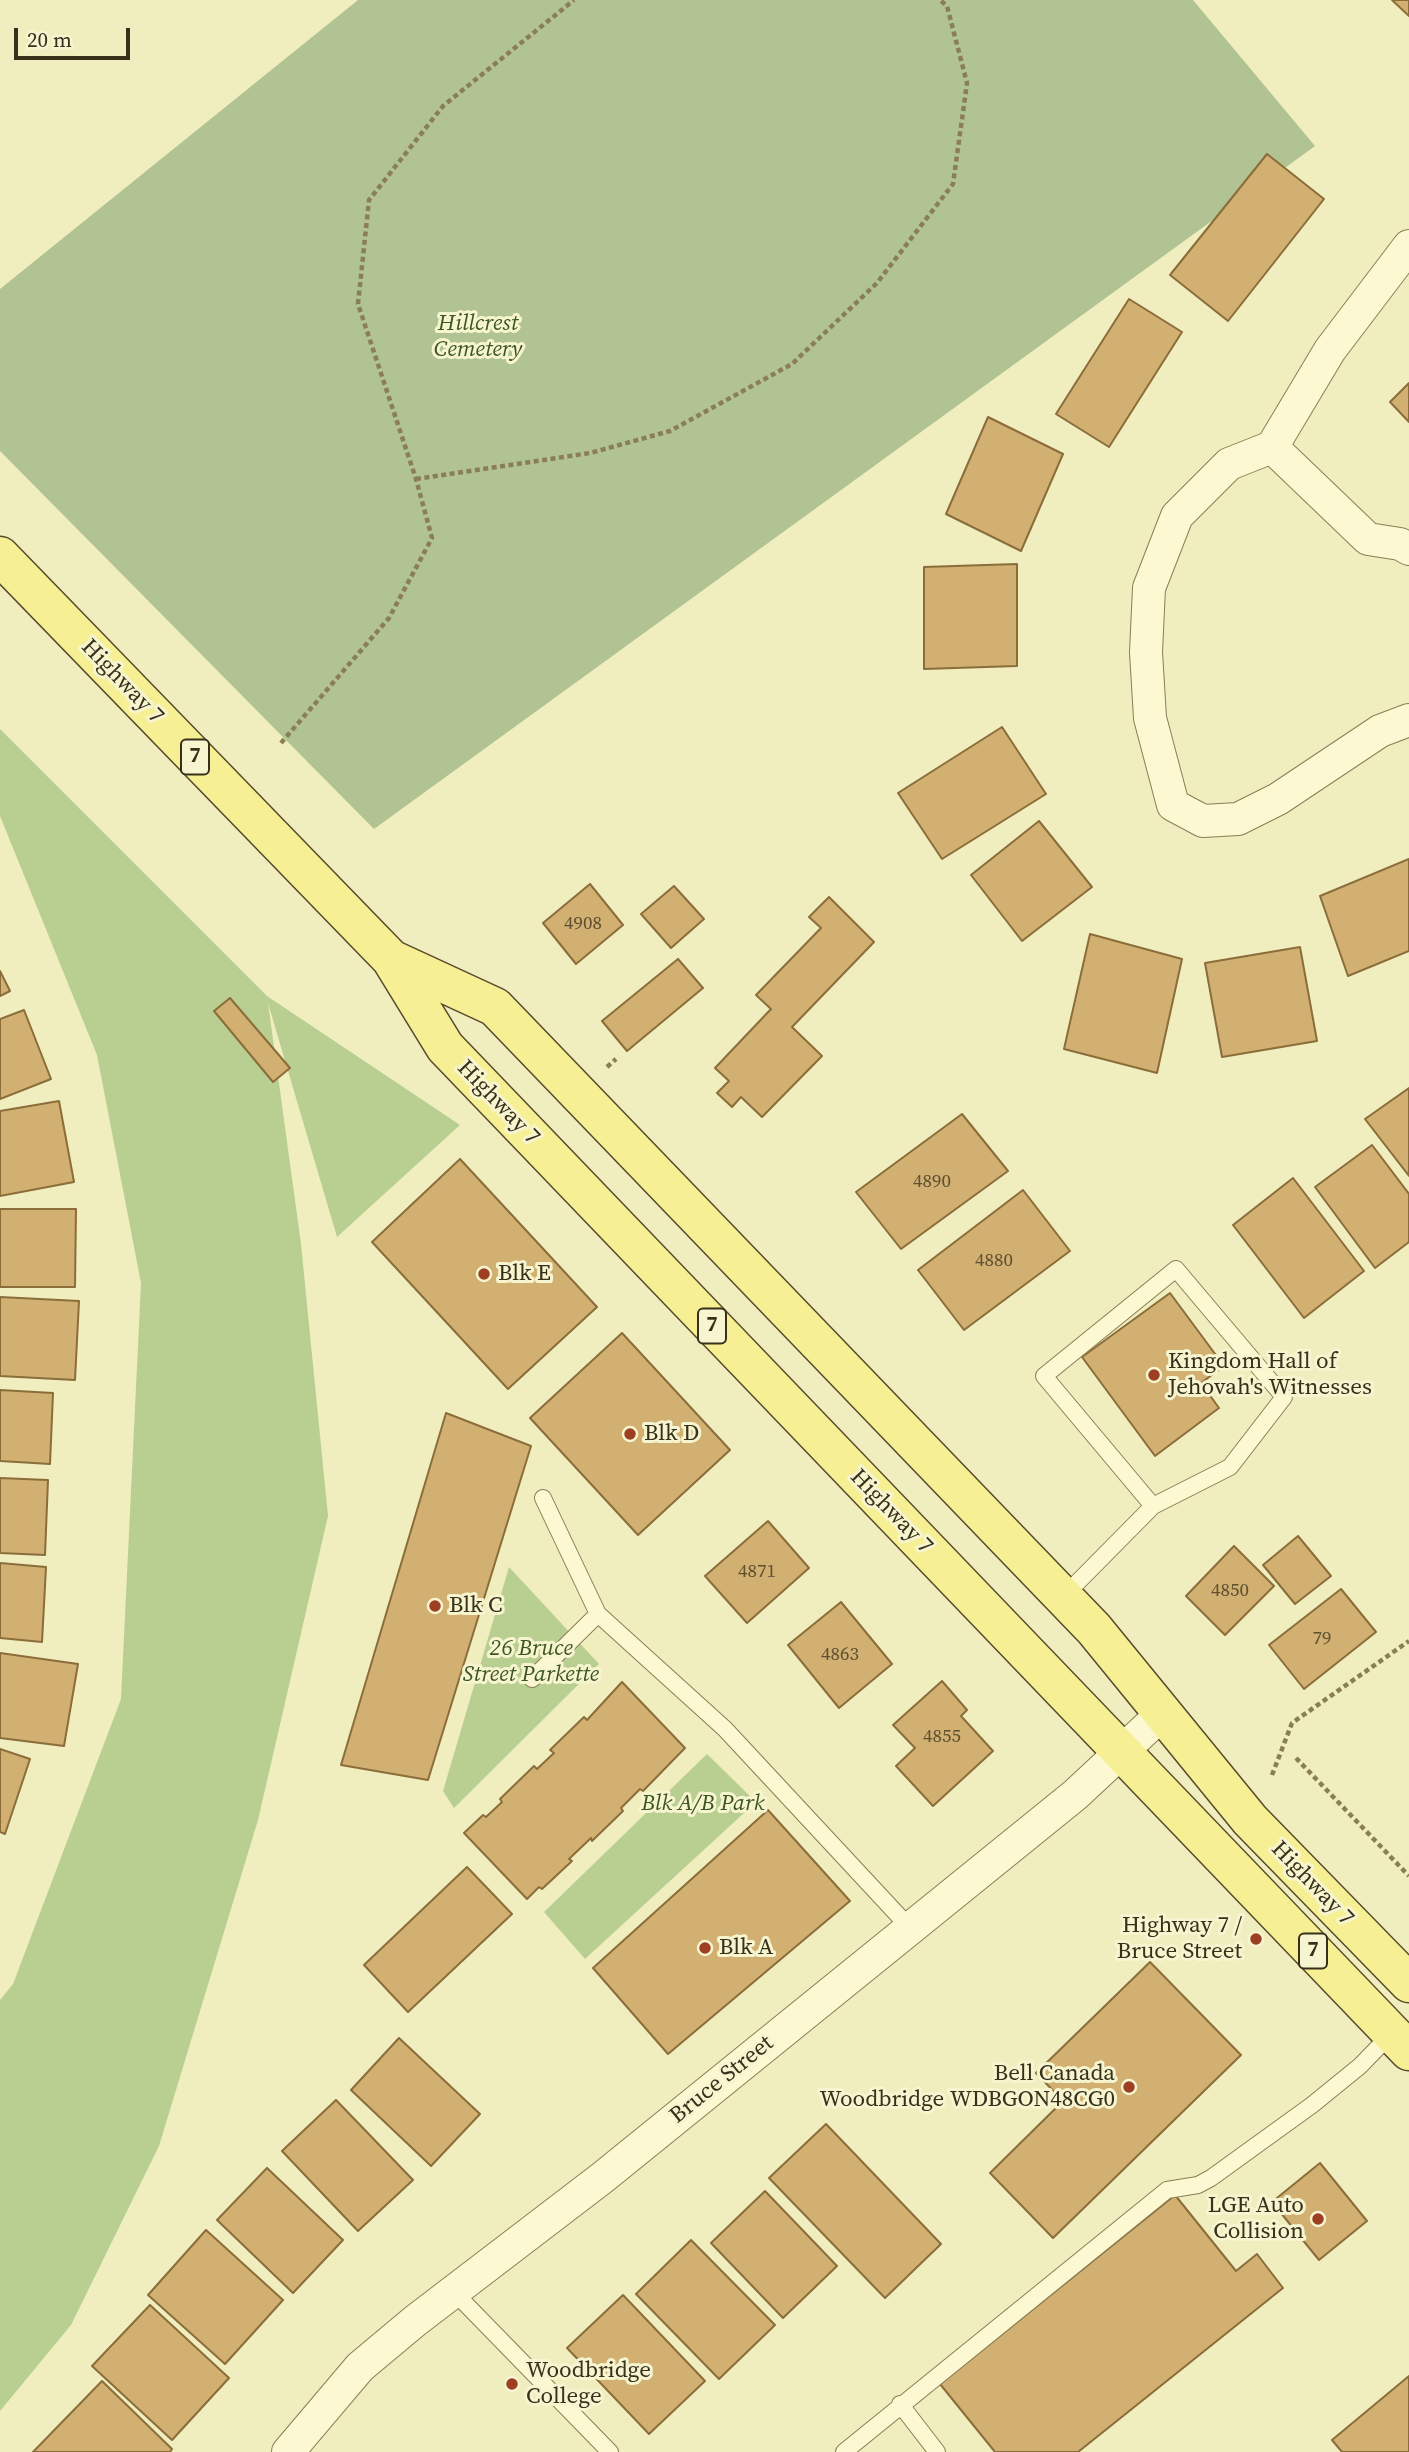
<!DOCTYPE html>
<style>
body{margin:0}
#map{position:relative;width:1409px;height:2452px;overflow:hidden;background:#f0edbe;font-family:"Source Serif 4",serif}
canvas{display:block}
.scale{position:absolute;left:14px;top:28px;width:116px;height:32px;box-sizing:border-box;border:4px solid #38301b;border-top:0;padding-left:9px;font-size:21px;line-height:24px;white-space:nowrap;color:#38301b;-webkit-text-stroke:5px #f7f5cf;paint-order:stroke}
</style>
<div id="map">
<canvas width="1409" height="2452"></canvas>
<div class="scale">20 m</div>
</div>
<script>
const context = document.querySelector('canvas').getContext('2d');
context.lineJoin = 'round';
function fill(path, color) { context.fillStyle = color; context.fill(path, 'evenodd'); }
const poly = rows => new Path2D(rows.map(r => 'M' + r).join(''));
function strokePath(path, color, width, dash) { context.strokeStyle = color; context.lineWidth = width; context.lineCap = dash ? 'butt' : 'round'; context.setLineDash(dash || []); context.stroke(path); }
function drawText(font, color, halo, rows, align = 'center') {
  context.font = font + ' "Source Serif 4",serif'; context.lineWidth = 6; context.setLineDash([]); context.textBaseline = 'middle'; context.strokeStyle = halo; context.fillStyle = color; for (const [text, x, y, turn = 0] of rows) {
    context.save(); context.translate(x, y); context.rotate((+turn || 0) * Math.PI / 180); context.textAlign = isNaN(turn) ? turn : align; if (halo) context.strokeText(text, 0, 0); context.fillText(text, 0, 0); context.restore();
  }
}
fill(poly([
 [0,729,267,996,460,1125,337,1237,268,1003,301,1244,328,1516,258,1820,159,2146,71,2325,0,2411,0,2000,13,1984,121,1699,141,1283,97,1055,0,816],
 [509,1567,599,1664,454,1808,443,1791],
 [707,1754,756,1802,585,1959,544,1912]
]), '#b9cf92');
fill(poly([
 [358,0,1193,0,1315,146,374,829,0,451,0,289]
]), '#b1c392');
const building = poly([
 [1392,0,1409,0,1409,16,1392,0],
 [1267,154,1324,199,1228,321,1170,275,1267,154],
 [1129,299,1182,332,1109,447,1056,414,1129,299],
 [1409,383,1409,422,1390,402,1409,383],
 [988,417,1063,454,1021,551,946,514,988,417],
 [1017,564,1017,666,924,669,924,567,1017,564],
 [1002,727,1046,794,942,859,898,793,1002,727],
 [1039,821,1092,887,1022,941,971,875,1039,821],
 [1409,859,1409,951,1348,976,1320,896,1409,859],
 [590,884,623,925,576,964,543,923,590,884],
 [674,886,704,919,671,948,641,914,674,886],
 [829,897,874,942,792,1027,822,1056,762,1117,741,1097,732,1107,717,1093,729,1081,715,1068,771,1009,756,995,821,928,809,917,829,897],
 [1090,934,1182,959,1157,1073,1064,1049,1090,934],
 [1300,947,1317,1041,1222,1057,1205,963,1300,947],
 [678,959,703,988,627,1051,602,1021,678,959],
 [0,971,10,991,0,996,0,971],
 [230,998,290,1068,273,1082,214,1011,230,998],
 [24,1010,51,1079,0,1099,0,1019,24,1010],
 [1409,1088,1409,1176,1365,1119,1409,1088],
 [59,1101,74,1182,0,1196,0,1111,59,1101],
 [962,1114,1008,1171,901,1249,856,1192,962,1114],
 [1372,1145,1409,1194,1409,1242,1375,1268,1315,1187,1372,1145],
 [460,1159,597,1307,508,1389,372,1242,460,1159],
 [1293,1178,1364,1271,1304,1318,1233,1225,1293,1178],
 [1023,1190,1070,1251,964,1330,918,1270,1023,1190],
 [0,1209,76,1209,75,1287,0,1287,0,1209],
 [1170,1293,1224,1366,1201,1383,1219,1408,1155,1456,1082,1357,1170,1293],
 [0,1297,79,1301,75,1380,0,1376,0,1297],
 [622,1333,730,1450,638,1535,530,1418,622,1333],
 [0,1390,53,1393,50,1464,0,1461,0,1390],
 [446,1413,531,1446,428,1780,341,1765,446,1413],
 [0,1478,48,1480,45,1555,0,1553,0,1478],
 [768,1521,809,1568,747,1623,705,1576,768,1521],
 [1298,1536,1331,1576,1295,1604,1263,1565,1298,1536],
 [1234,1546,1274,1586,1225,1635,1186,1596,1234,1546],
 [0,1563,46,1567,42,1642,0,1638,0,1563],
 [1341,1589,1376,1632,1304,1689,1269,1645,1341,1589],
 [841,1602,892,1664,839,1708,788,1645,841,1602],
 [0,1653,78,1664,64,1746,0,1738,0,1653],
 [942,1681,967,1710,961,1716,993,1751,933,1806,896,1766,915,1748,893,1725,942,1681],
 [622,1682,685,1748,643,1791,640,1789,621,1808,623,1811,592,1841,591,1838,569,1859,572,1861,542,1889,539,1887,527,1899,464,1833,483,1815,486,1817,502,1802,500,1799,534,1766,537,1769,554,1753,550,1750,584,1717,587,1720,622,1682],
 [0,1749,30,1759,5,1834,0,1832,0,1749],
 [768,1810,850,1901,668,2054,593,1968,768,1810],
 [467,1867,512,1914,408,2012,364,1965,467,1867],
 [1150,1962,1241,2055,1053,2238,990,2173,1063,2101,1036,2073,1150,1962],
 [399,2038,480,2114,431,2166,351,2090,399,2038],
 [336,2100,413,2180,358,2231,282,2151,336,2100],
 [826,2124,941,2244,885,2298,769,2178,826,2124],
 [1320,2163,1367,2221,1319,2260,1272,2202,1320,2163],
 [267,2168,343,2240,293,2293,217,2220,267,2168],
 [765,2191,837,2266,783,2318,711,2243,765,2191],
 [1175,2195,1236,2271,1257,2254,1283,2288,1078,2452,995,2452,940,2384,1175,2195],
 [206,2230,283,2300,225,2364,148,2295,206,2230],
 [691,2240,775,2325,719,2379,636,2294,691,2240],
 [623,2295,705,2381,649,2434,567,2348,623,2295],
 [150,2305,229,2378,172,2440,92,2366,150,2305],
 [1409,2376,1409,2452,1342,2452,1332,2440,1409,2376],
 [102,2381,172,2449,170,2452,33,2452,102,2381]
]);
fill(building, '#d1b072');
strokePath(building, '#8b6d3a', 2);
const service = poly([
 [543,1498,598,1614,725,1729,910,1928],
 [1063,1597,1153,1506,1230,1467,1284,1397,1176,1269,1044,1376,1153,1506],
 [532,1679,598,1614],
 [453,2291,610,2452],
 [900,2404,937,2452],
 [844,2452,1167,2190,1198,2185,1211,2178,1312,2105,1360,2066,1392,2033]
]);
const minor = poly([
 [1409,246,1330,350,1272,447,1229,464,1177,516,1149,588,1146,652,1150,718,1173,805,1203,821,1238,819,1278,799,1380,731,1409,720],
 [1272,447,1368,539,1400,544,1409,549],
 [288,2452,360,2367,415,2321,602,2178,1075,1795,1163,1713]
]);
const primary = poly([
 [0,556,391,959,445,1047,1409,2051],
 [391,959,495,1007,1094,1629,1250,1820,1409,1983]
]);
strokePath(service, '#8a7e56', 18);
strokePath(minor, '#8a7e56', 34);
strokePath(primary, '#574a2b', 41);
strokePath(poly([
 [416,479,590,453,670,431,792,364,877,283,953,184,967,83,947,6,940,0],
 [281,743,389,618,432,538,416,479,358,304,369,200,443,106,574,0],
 [607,1067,616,1059],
 [1296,1758,1409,1876],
 [1272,1775,1292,1723,1409,1641]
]), '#8a7e56', 4.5, [5, 3.5]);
strokePath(service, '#fbf8d2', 16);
strokePath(minor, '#fbf8d2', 32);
strokePath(primary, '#f7ef93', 38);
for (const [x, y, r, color] of [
 [484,1274,7,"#9d3f22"],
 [1154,1375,7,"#9d3f22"],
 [630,1434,7,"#9d3f22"],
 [435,1606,7,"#9d3f22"],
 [1256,1939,7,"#9d3f22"],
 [705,1948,7,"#9d3f22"],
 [1129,2087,7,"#9d3f22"],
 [1318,2219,7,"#9d3f22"],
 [512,2384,7,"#9d3f22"]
]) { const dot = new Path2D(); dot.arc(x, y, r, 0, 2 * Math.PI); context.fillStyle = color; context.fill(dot); strokePath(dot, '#f7f5cf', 2.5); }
drawText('19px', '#5e5031', null, [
 ["4908",583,924],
 ["4890",932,1182],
 ["4880",994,1261],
 ["4871",757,1572],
 ["4850",1230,1591],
 ["79",1322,1639],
 ["4863",840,1655],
 ["4855",942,1737]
]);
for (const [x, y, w] of [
 [195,757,28],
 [712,1326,28],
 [1313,1951,28]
]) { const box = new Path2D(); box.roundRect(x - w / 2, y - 17.5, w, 35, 5); context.fillStyle = '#f7f5cf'; context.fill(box); strokePath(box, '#38301b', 2); }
drawText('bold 21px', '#38301b', null, [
 ["7",195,757],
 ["7",712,1326],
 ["7",1313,1951]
]);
drawText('italic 23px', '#3c5621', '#f7f5cf', [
 ["Hillcrest",478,324],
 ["Cemetery",478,350],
 ["26 Bruce",531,1649],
 ["Street Parkette",531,1675],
 ["Blk A/B Park",703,1804]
]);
drawText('23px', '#38301b', '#f7f5cf', [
 ["Highway 7",122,682,46],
 ["Highway 7",498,1103,46],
 ["Highway 7",891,1512,46],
 ["Highway 7",1312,1884,46],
 ["Bruce Street",722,2080,-39]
]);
drawText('23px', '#38301b', '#f7f5cf', [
 ["Blk E",498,1274],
 ["Kingdom Hall of",1168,1362],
 ["Jehovah's Witnesses",1168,1388],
 ["Blk D",644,1434],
 ["Blk C",449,1606],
 ["Highway 7 /",1242,1926,"right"],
 ["Bruce Street",1242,1952,"right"],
 ["Blk A",719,1948],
 ["Bell Canada",1115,2074,"right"],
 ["Woodbridge WDBGON48CG0",1115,2100,"right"],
 ["LGE Auto",1304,2206,"right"],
 ["Collision",1304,2232,"right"],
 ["Woodbridge",526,2371],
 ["College",526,2397]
], 'left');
</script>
